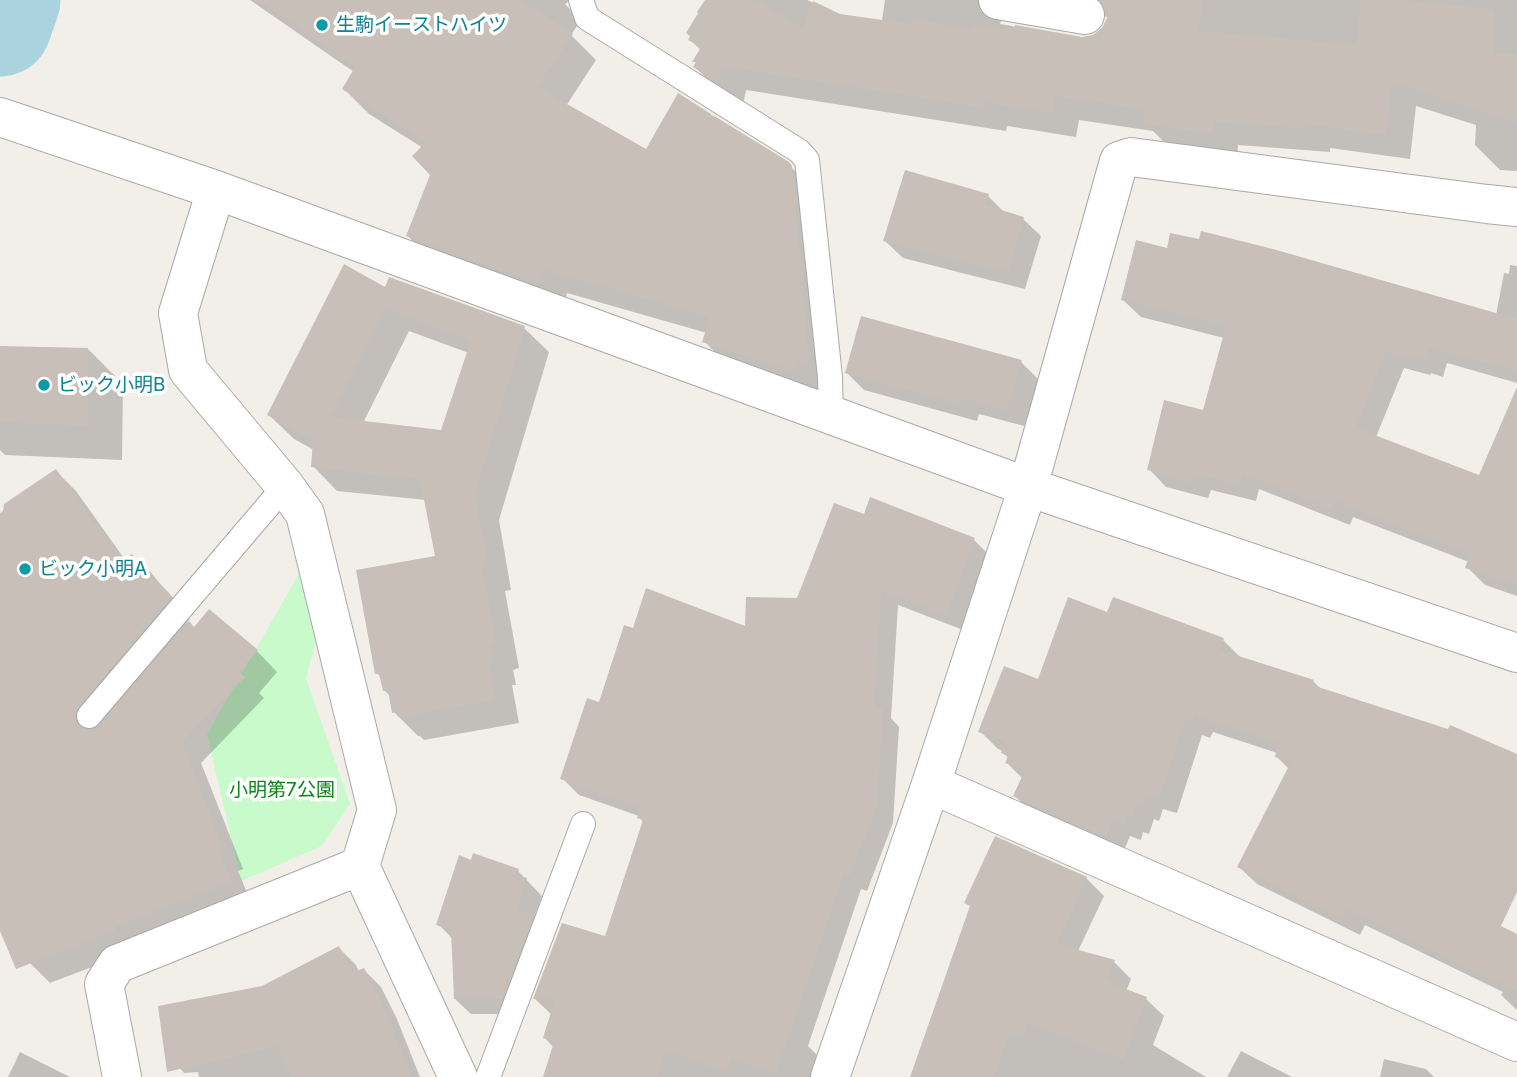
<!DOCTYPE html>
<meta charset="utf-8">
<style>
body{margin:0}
canvas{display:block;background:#f2efe9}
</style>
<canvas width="1517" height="1077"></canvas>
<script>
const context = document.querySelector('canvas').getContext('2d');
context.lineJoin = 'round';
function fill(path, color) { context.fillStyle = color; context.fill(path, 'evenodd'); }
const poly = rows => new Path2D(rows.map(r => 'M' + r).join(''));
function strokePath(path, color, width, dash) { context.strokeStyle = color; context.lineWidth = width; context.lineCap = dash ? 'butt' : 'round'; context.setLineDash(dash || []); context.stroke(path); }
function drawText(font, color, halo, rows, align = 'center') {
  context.font = font + ' Inter,"Noto Sans JP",sans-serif'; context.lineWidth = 7; context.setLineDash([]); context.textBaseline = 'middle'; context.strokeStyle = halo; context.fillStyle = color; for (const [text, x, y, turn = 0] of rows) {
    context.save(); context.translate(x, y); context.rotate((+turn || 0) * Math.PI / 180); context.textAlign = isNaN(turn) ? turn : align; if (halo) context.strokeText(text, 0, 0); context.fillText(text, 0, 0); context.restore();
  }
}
fill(poly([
 [300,572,316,641,306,678,350,804,322,846,241,881,207,734]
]), '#c8facc');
fill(poly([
 [250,0,570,0,565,4,581,20,571,35,596,60,566,106,647,151,788,164,816,192,819,395,729,366,704,341,707,333,567,293,563,308,432,261,408,236,432,174,423,148,369,114,344,89,354,72],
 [705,0,807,0,880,33,885,0,1517,0,1517,171,1500,170,1475,145,1476,125,1416,106,1410,159,1330,148,1330,152,1238,145,1237,157,1170,148,1153,131,1079,120,1076,137,1007,126,1006,131,746,90,743,106,720,92,695,67,697,64,694,61,701,50,690,40,700,14,697,12],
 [1028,3,1108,17,1103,31,1092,37,1081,38,1000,24,1006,10],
 [988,196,1006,214,1023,219,1041,236,1025,289,903,258,885,241],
 [1510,265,1517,266,1517,383,1447,363,1443,377,1431,373,1430,375,1404,368,1376,437,1480,478,1517,388,1517,596,1485,585,1467,567,1469,562,1353,517,1350,525,1259,489,1256,501,1211,490,1208,498,1166,487,1149,469,1204,412,1224,338,1141,317,1123,300,1496,315,1504,273,1509,274],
 [386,290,524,328,549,352,499,520,511,590,505,591,519,668,513,670,516,685,512,685,519,723,424,740,420,736,418,736,394,712,391,697,384,690,382,678,377,673,437,557,426,500,337,491,313,466,314,450,294,439,269,415],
 [409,331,469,353,443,432,363,423],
 [862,318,1021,362,1039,380,1024,426,979,414,977,421,864,390,846,372],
 [0,348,88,349,123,384,122,460,5,455,0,450],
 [56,471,76,491,126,561,131,557,149,573,169,593,190,619,187,622,194,629,209,612,257,651,277,672,259,693,264,698,201,763,243,869,238,871,251,902,134,951,50,983,30,963,0,926,0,515],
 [865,517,974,540,991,557,963,630,898,605,891,718,899,727,893,823,867,891,861,889,808,1046,818,1056,811,1077,545,1077,554,1048,545,1038,552,1015,535,999,607,938,644,823,639,817,639,816,579,795,562,778,600,705,634,630,746,628,798,600],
 [1108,614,1223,640,1240,657,1313,681,1322,690,1517,756,1517,856,1369,863,1517,936,1517,1010,1501,995,1503,992,1365,925,1360,935,1257,884,1239,867,1289,769,1276,756,1277,753,1213,732,1210,738,1202,735,1177,813,1163,809,1159,821,1154,819,1149,834,1143,832,1141,840,1130,836,1123,853,1032,813,1015,796,1023,779,1007,763,1009,759,1003,752,1003,751,998,749,980,731,1039,682],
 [518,871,542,896,534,918,548,932,517,1014,471,1014,455,999,453,939,438,924],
 [1086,878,1104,896,1078,951,1114,962,1131,979,1126,991,1146,999,1164,1016,1153,1045,1206,1077,912,1077,971,907,967,903],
 [339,948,356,965,359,972,364,970,381,987,397,1019,420,1077,199,1077,198,1072,184,1073,167,1055,263,987],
 [1241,1051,1292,1077,1227,1077],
 [20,1052,70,1077,8,1077],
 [1384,1059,1426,1069,1434,1077,1380,1077]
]), '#0003');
strokePath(poly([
 [0,25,9,0]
]), '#aad3df', 103);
fill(poly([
 [258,0,520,0,573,34,537,87,646,149,678,93,711,114,711,115,716,117,789,162,792,166,809,364,797,360,794,371,702,342,710,317,543,269,538,284,406,236,430,175,412,156,426,142,342,89,355,67],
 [706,0,754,0,802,28,813,1,840,14,911,24,912,19,972,30,973,26,1014,31,1015,25,1082,37,1093,35,1102,28,1107,18,1106,8,1100,0,1203,0,1198,31,1356,45,1361,0,1401,0,1495,10,1494,53,1517,55,1517,122,1392,82,1386,135,1306,124,1305,128,1214,121,1212,133,1143,124,1145,109,1055,96,1052,113,982,102,981,107,722,66,718,83,693,67,696,62,692,62,701,47,688,40,690,36,686,33],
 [905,170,989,194,985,205,1024,217,1008,272,883,241],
 [1201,231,1273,249,1517,319,1517,371,1429,347,1426,360,1414,356,1413,359,1386,351,1356,428,1479,475,1517,387,1517,585,1465,568,1470,554,1335,501,1332,509,1242,473,1239,485,1193,473,1191,482,1147,470,1164,400,1203,410,1226,326,1121,300,1136,240,1167,248,1170,233,1199,239],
 [344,264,385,287,389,277,525,326,475,495,488,566,482,567,496,644,490,646,493,662,489,662,495,700,398,717,397,712,392,713,388,690,383,691,379,674,375,674,356,570,435,556,420,479,311,467,313,440,267,415],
 [385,308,471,340,441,430,330,417],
 [861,316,1022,360,1007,410,962,398,960,404,845,373],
 [0,346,88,348,88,426,0,422],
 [56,469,122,562,132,554,146,573,149,570,171,597,78,706,74,714,75,720,79,727,87,731,95,730,100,726,189,621,194,627,209,609,258,650,239,672,245,677,182,742,223,849,219,851,232,881,114,927,115,931,16,969,0,931,0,513,3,511,4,504],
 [870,497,975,538,946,615,881,590,874,707,883,708,877,805,850,875,844,873,776,1073,732,1058,727,1072,666,1050,657,1077,543,1077,554,1042,543,1038,555,999,533,999,562,923,605,936,643,820,637,818,640,806,560,779,587,698,599,702,624,625,633,628,646,588,745,626,746,597,797,598,834,503,864,514],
 [1068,597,1107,612,1113,597,1224,638,1220,650,1314,680,1312,685,1448,729,1450,725,1517,754,1517,892,1501,926,1517,934,1517,991,1347,909,1342,920,1237,867,1291,762,1275,757,1278,743,1195,716,1193,722,1185,719,1160,797,1146,793,1142,805,1137,803,1132,817,1126,816,1124,824,1113,820,1106,837,1013,796,1025,770,1005,763,1008,756,1001,753,1005,742,978,732,1004,666,1038,679],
 [995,836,1087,877,1057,944,1115,960,1105,981,1147,997,1123,1059,1028,1022,1024,1038,1010,1032,994,1077,910,1077,970,906,964,903],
 [473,853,519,869,517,876,527,878,517,910,533,915,501,999,454,999,451,930,436,925,459,855,471,860],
 [339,946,352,973,364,968,380,1000,411,1077,291,1077,278,1046,167,1072,158,1006,262,986]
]), '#c7bfb8');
const service = poly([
 [581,0,587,18,799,151,807,160,830,377,831,416],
 [89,716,285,486],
 [488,1077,583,824]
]);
const minor = poly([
 [998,0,1085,15],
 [0,117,216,190,1028,487,1517,653],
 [216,190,178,313,188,370,285,486,305,514,377,810,360,866,458,1077],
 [931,784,1517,1042],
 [122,1077,104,984,117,964,360,866],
 [830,1077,931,784,1028,487,1119,161,1131,157,1487,204,1517,207]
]);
strokePath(service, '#a9a9a9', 26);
strokePath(minor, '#a9a9a9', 40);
strokePath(service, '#fff', 24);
strokePath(minor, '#fff', 38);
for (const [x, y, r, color] of [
 [322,25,7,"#0f9aa8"],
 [44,385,7,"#0f9aa8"],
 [25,569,7,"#0f9aa8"]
]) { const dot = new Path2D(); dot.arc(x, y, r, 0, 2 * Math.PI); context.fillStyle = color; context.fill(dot); strokePath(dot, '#fff', 2.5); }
drawText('19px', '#0d838f', '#fff', [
 ["生駒イーストハイツ",336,25],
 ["ビック小明B",58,385],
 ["ビック小明A",39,569]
], 'left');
drawText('19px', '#0c8416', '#fff', [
 ["小明第7公園",282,790]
]);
</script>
